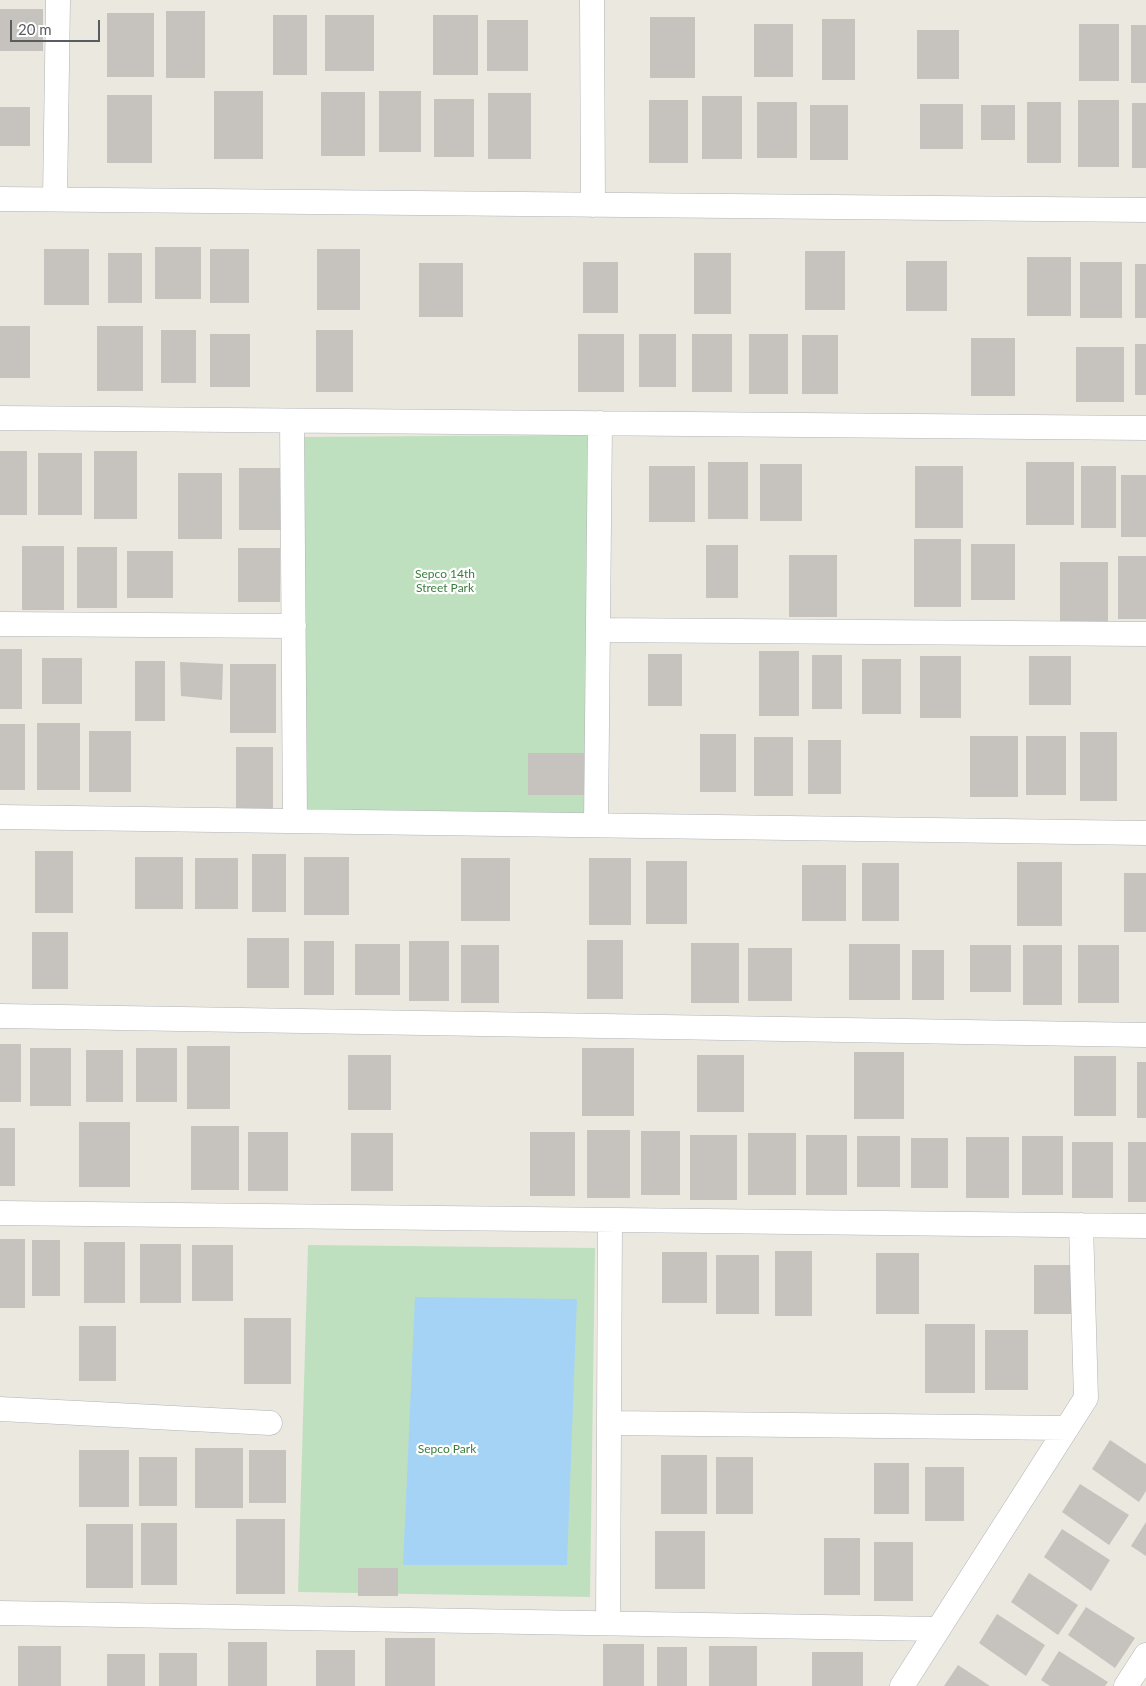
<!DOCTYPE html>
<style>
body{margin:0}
#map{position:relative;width:1146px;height:1686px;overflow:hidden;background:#ebe8e0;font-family:Lato,sans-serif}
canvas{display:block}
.scale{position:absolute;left:10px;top:20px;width:90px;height:22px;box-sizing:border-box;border:2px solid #595c60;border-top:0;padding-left:6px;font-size:15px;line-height:18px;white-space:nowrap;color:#595c60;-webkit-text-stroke:4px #fff;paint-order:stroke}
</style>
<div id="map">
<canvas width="1146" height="1686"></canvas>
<div class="scale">20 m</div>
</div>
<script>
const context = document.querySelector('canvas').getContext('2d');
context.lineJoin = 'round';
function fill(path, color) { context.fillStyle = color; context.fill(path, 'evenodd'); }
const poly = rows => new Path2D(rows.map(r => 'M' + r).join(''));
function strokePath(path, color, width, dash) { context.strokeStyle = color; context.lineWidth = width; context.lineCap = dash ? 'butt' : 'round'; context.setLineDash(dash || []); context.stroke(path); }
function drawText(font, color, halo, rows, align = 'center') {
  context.font = font + ' Lato,sans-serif'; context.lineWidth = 4.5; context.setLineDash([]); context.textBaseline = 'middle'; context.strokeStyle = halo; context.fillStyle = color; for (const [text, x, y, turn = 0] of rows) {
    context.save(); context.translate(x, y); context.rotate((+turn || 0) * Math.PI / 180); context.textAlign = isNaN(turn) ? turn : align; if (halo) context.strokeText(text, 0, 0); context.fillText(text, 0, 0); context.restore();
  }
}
fill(poly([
 [591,435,585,813,304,813,300,437],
 [308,1245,595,1248,590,1597,298,1592]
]), '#bfe0bf');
fill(poly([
 [415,1297,577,1299,567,1565,403,1565]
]), '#a5d3f6');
fill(poly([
 [0,9,43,9,43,51,0,51],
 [166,11,205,11,205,78,166,78],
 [107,13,154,13,154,77,107,77],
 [273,15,307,15,307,75,273,75],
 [325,15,374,15,374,71,325,71],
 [433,15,478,15,478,75,433,75],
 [650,17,695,17,695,78,650,78],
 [822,19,855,19,855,80,822,80],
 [487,20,528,20,528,71,487,71],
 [754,24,793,24,793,77,754,77],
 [1079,24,1119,24,1119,81,1079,81],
 [1131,25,1146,25,1146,83,1131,83],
 [917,30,959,30,959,79,917,79],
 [214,91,263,91,263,159,214,159],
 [379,91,421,91,421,152,379,152],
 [321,92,365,92,365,156,321,156],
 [488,93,531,93,531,159,488,159],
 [107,95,152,95,152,163,107,163],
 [702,96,742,96,742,159,702,159],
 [434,99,474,99,474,157,434,157],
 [649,100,688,100,688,163,649,163],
 [1078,100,1119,100,1119,167,1078,167],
 [757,102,797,102,797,158,757,158],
 [1027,102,1061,102,1061,163,1027,163],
 [1132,103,1146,103,1146,168,1132,168],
 [920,104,963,104,963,149,920,149],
 [810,105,848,105,848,160,810,160],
 [981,105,1015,105,1015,140,981,140],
 [0,107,30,107,30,146,0,146],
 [155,247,201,247,201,299,155,299],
 [44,249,89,249,89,305,44,305],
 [210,249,249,249,249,303,210,303],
 [317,249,360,249,360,310,317,310],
 [805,251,845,251,845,310,805,310],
 [108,253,142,253,142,303,108,303],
 [694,253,731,253,731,314,694,314],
 [1027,257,1071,257,1071,316,1027,316],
 [906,261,947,261,947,311,906,311],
 [583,262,618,262,618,313,583,313],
 [1080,262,1122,262,1122,318,1080,318],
 [419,263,463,263,463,317,419,317],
 [1135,264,1146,264,1146,318,1135,318],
 [0,326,30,326,30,378,0,378],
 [97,326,143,326,143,391,97,391],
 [161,330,196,330,196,383,161,383],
 [316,330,353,330,353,392,316,392],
 [210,334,250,334,250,387,210,387],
 [578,334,624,334,624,392,578,392],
 [639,334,676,334,676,387,639,387],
 [692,334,732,334,732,392,692,392],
 [749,334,788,334,788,394,749,394],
 [802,335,838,335,838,394,802,394],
 [971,338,1015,338,1015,396,971,396],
 [1135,344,1146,344,1146,395,1135,395],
 [1076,347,1124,347,1124,402,1076,402],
 [0,451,27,451,27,515,0,515],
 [94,451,137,451,137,519,94,519],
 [38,453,82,453,82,515,38,515],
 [708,462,748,462,748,519,708,519],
 [1026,462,1074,462,1074,525,1026,525],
 [760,464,802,464,802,521,760,521],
 [649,466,695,466,695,522,649,522],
 [915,466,963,466,963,528,915,528],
 [1081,466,1116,466,1116,528,1081,528],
 [239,468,284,468,284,530,239,530],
 [178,473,222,473,222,539,178,539],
 [1121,475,1146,475,1146,537,1121,537],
 [914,539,961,539,961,607,914,607],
 [971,544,1015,544,1015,600,971,600],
 [706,545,738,545,738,598,706,598],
 [22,546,64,546,64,610,22,610],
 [77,547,117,547,117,608,77,608],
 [238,548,280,548,280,602,238,602],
 [127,551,173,551,173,598,127,598],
 [789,555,837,555,837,617,789,617],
 [1118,556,1146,556,1146,619,1118,619],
 [1060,562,1108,562,1108,625,1060,625],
 [0,649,22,649,22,709,0,709],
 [759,651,799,651,799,716,759,716],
 [648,654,682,654,682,706,648,706],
 [812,655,842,655,842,709,812,709],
 [920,656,961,656,961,718,920,718],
 [1029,656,1071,656,1071,705,1029,705],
 [42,658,82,658,82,704,42,704],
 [862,659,901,659,901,714,862,714],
 [135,661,165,661,165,721,135,721],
 [180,662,223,664,222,700,181,696],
 [230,664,276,664,276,733,230,733],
 [37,723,80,723,80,790,37,790],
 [0,724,25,724,25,790,0,790],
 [89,731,131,731,131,792,89,792],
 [1080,732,1117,732,1117,801,1080,801],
 [700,734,736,734,736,792,700,792],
 [970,736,1018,736,1018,797,970,797],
 [1026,736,1066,736,1066,795,1026,795],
 [754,737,793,737,793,796,754,796],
 [808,740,841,740,841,794,808,794],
 [236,747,273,747,273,810,236,810],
 [528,753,589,753,589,795,528,795],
 [35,851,73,851,73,913,35,913],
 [252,854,286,854,286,912,252,912],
 [135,857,183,857,183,909,135,909],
 [304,857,349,857,349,915,304,915],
 [195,858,238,858,238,909,195,909],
 [461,858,510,858,510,921,461,921],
 [589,858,631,858,631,925,589,925],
 [646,861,687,861,687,924,646,924],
 [1017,862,1062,862,1062,926,1017,926],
 [862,863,899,863,899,921,862,921],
 [802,865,846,865,846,921,802,921],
 [1124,873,1146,873,1146,932,1124,932],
 [32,932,68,932,68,989,32,989],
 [247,938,289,938,289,988,247,988],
 [587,940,623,940,623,999,587,999],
 [304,941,334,941,334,995,304,995],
 [409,941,449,941,449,1001,409,1001],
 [691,943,739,943,739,1003,691,1003],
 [355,944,400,944,400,995,355,995],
 [849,944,900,944,900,1000,849,1000],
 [461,945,499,945,499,1003,461,1003],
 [970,945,1011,945,1011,992,970,992],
 [1023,945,1062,945,1062,1005,1023,1005],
 [1078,945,1119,945,1119,1003,1078,1003],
 [748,948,792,948,792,1001,748,1001],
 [912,950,944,950,944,1000,912,1000],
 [0,1044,21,1044,21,1102,0,1102],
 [187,1046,230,1046,230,1109,187,1109],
 [30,1048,71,1048,71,1106,30,1106],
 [136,1048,177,1048,177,1102,136,1102],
 [582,1048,634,1048,634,1116,582,1116],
 [86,1050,123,1050,123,1102,86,1102],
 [854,1052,904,1052,904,1119,854,1119],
 [348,1055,391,1055,391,1110,348,1110],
 [697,1055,744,1055,744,1112,697,1112],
 [1074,1056,1116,1056,1116,1116,1074,1116],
 [1137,1062,1146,1062,1146,1118,1137,1118],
 [79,1122,130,1122,130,1187,79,1187],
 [191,1126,239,1126,239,1190,191,1190],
 [0,1128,15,1128,15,1186,0,1186],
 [587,1130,630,1130,630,1198,587,1198],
 [641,1131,680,1131,680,1195,641,1195],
 [248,1132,288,1132,288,1191,248,1191],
 [530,1132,575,1132,575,1196,530,1196],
 [351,1133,393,1133,393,1191,351,1191],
 [748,1133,796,1133,796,1195,748,1195],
 [690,1135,737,1135,737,1200,690,1200],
 [806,1135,847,1135,847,1195,806,1195],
 [857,1136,900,1136,900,1187,857,1187],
 [1022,1136,1063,1136,1063,1195,1022,1195],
 [966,1137,1009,1137,1009,1198,966,1198],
 [911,1138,948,1138,948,1188,911,1188],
 [1072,1142,1113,1142,1113,1198,1072,1198],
 [1128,1142,1146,1142,1146,1202,1128,1202],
 [0,1239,25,1239,25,1308,0,1308],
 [32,1240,60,1240,60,1296,32,1296],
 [84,1242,125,1242,125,1303,84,1303],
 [140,1244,181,1244,181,1303,140,1303],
 [192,1245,233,1245,233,1301,192,1301],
 [775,1251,812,1251,812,1316,775,1316],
 [662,1252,707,1252,707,1303,662,1303],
 [876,1253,919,1253,919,1314,876,1314],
 [716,1255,759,1255,759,1314,716,1314],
 [1034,1265,1077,1265,1077,1314,1034,1314],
 [244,1318,291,1318,291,1384,244,1384],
 [925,1324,975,1324,975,1393,925,1393],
 [79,1326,116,1326,116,1381,79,1381],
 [985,1330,1028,1330,1028,1390,985,1390],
 [1110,1440,1146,1464,1146,1491,1139,1502,1092,1469],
 [195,1448,243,1448,243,1508,195,1508],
 [79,1450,129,1450,129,1507,79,1507],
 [249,1450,286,1450,286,1503,249,1503],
 [661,1455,707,1455,707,1514,661,1514],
 [139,1457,177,1457,177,1506,139,1506],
 [716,1457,753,1457,753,1514,716,1514],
 [874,1463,909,1463,909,1514,874,1514],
 [925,1467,964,1467,964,1521,925,1521],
 [1080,1484,1129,1515,1109,1545,1062,1512],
 [236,1519,285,1519,285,1594,236,1594],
 [1146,1522,1146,1556,1131,1546],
 [141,1523,177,1523,177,1585,141,1585],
 [86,1524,133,1524,133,1588,86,1588],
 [1062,1529,1110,1560,1091,1591,1044,1557],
 [655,1531,705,1531,705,1589,655,1589],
 [824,1538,860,1538,860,1595,824,1595],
 [874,1542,913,1542,913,1601,874,1601],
 [358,1568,398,1568,398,1596,358,1596],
 [1029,1573,1078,1605,1058,1635,1011,1602],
 [1086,1607,1135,1638,1115,1668,1068,1635],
 [997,1614,1045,1645,1026,1676,979,1643],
 [385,1638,435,1638,435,1686,385,1686],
 [228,1642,267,1642,267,1686,228,1686],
 [603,1644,644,1644,644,1686,603,1686],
 [18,1646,61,1646,61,1686,18,1686],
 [709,1646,757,1646,757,1686,709,1686],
 [657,1647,687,1647,687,1686,657,1686],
 [316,1650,355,1650,355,1686,316,1686],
 [1059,1651,1108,1682,1105,1686,1050,1686,1041,1680],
 [812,1652,863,1652,863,1686,812,1686],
 [159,1653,197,1653,197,1686,159,1686],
 [107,1654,145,1654,145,1686,107,1686],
 [958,1665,990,1686,944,1686]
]), '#c6c3be');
const minor = poly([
 [592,0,593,205],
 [0,199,1146,210],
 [55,199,58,0],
 [0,418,1146,428],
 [292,421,295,821],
 [0,624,294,626],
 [598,630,1146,634],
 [0,817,1146,833],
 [596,825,600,423],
 [0,1016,1146,1035],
 [0,1213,1146,1226],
 [0,1409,270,1423],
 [609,1423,1067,1428],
 [0,1613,938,1629],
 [608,1623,610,1220],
 [902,1686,1086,1398,1081,1225],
 [1126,1686,1146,1655]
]);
strokePath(minor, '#b1b3b7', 25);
strokePath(minor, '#fff', 24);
drawText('12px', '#3b7d3e', '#fff', [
 ["Sepco 14th",445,574],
 ["Street Park",445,588],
 ["Sepco Park",447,1449]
]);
</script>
